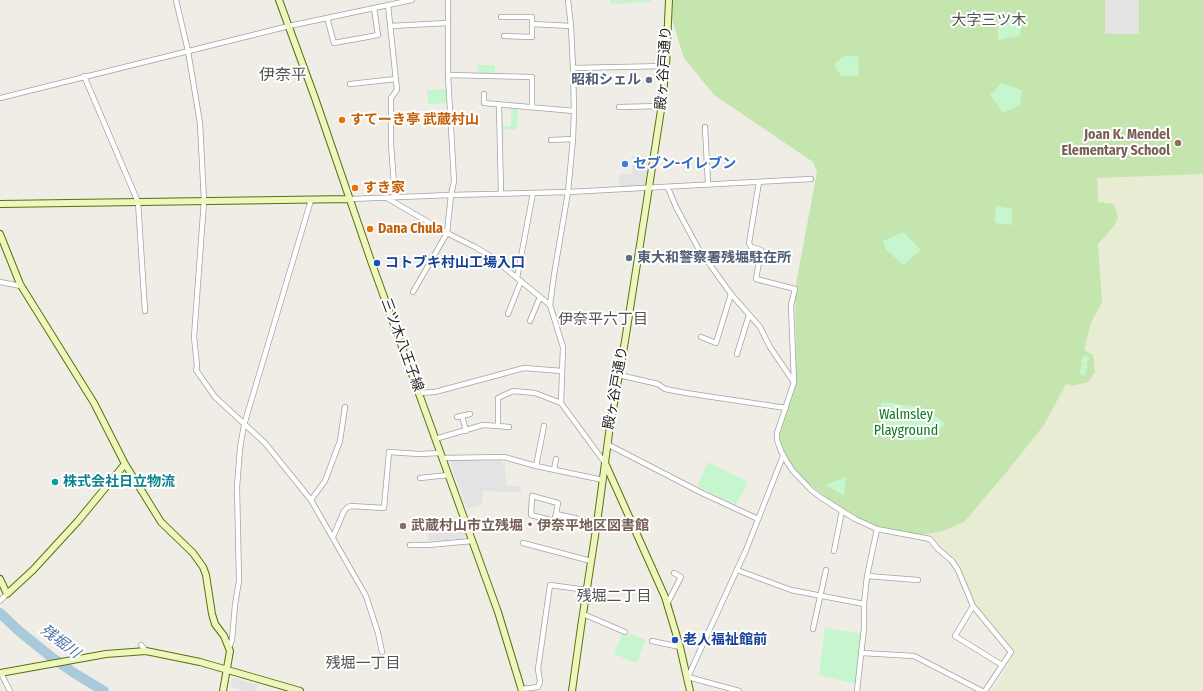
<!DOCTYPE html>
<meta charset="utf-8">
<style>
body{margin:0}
canvas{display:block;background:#efede5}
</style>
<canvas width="1203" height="691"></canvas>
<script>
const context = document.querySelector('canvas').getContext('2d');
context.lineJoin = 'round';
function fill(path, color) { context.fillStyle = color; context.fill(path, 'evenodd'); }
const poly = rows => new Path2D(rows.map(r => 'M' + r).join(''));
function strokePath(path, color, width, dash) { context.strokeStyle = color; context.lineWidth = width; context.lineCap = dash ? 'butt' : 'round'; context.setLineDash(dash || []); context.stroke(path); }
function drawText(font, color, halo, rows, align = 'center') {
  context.font = font + ' "Fira Sans Condensed","Noto Sans JP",sans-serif'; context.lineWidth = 4; context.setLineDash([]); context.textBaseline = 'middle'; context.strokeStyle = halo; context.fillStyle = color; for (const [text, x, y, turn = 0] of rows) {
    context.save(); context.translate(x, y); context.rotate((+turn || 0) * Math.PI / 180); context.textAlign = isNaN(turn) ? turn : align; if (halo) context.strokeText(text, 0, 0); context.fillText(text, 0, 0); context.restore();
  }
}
fill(poly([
 [1203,162,1203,691,993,691,1014,654,977,611,959,571,930,539,915,536,943,531,964,522,1005,474,1044,425,1084,350,1091,323,1101,302,1096,170]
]), '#e8ecd2');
fill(poly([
 [673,0,1203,0,1203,174,1097,178,1098,202,1113,204,1116,209,1118,218,1113,227,1098,244,1102,302,1091,323,1084,350,1093,355,1095,372,1088,382,1072,386,1066,384,1044,425,1005,474,964,522,943,531,915,536,883,530,848,515,793,471,777,433,794,382,796,349,795,289,817,172,813,162,714,95,684,58,672,20]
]), '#c4e6ae');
fill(poly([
 [610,0,651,0,651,2,611,4],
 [998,15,1022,20,1020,36,998,40],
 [846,55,858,57,859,76,841,76,834,64],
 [477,65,495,65,495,74,478,74],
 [1001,83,1022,90,1020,105,1003,113,990,95],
 [446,89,447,103,428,104,427,90],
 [511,107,518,108,517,130,502,129,502,126,511,126],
 [996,206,1012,209,1012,225,995,223],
 [903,232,921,250,904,265,886,250,883,241],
 [1084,355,1090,358,1086,364,1088,366,1084,376,1079,374,1082,364,1081,362],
 [881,402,912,406,937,417,946,424,924,440,900,440,881,428],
 [708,462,748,482,736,505,697,486],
 [846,477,844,496,826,485],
 [825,628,861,634,856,684,819,675],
 [630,633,646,640,637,663,614,654,622,634,629,637]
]), '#c5f6cd');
fill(poly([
 [1105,0,1139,0,1139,34,1105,34],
 [632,156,648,156,646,184,642,187,619,186,619,174,632,174],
 [449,459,501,460,502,463,505,463,506,486,521,486,521,492,483,491,482,505,467,509],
 [435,516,436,533,463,530,465,535,463,539,428,541,426,517],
 [233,678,258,685,256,691,244,691,231,687,231,680]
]), '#e3e3e3');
strokePath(poly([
 [0,613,19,631,50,656,74,673,104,691]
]), '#a8cada', 10);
const street = poly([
 [176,0,188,51,200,123,204,201,194,337,197,366,196,370,215,397,265,443,311,500,366,596,378,633,382,652],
 [388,5,397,90,391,98,391,144,395,197],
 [501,17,532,17,532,24,571,26],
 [327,18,334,43,378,35,374,8],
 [390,26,448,23],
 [504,36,532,37,532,24],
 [573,68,666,66],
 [448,75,532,77,532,107],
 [84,76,138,202,145,311],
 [350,84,396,79],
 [484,94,484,103,574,111],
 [0,98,289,26,412,0],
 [499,105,501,193],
 [619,107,662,106],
 [705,127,708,184],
 [551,140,573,139],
 [759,182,749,243,751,247,761,250,756,279,795,289,791,305,794,382,777,433,777,440,781,451,787,462,793,471,811,490,820,497,855,519,877,529,930,539,937,548,952,561,958,570,973,606,1011,652,985,691],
 [668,188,676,207,698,248,731,294,760,327,770,347,793,381],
 [387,198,447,233,475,247,490,256,550,305,563,347,561,403],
 [350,199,451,195,568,192,811,179],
 [517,278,533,193],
 [0,282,21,286],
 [413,292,447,233,451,195,454,181,448,75,448,0],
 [550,305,554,275,568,192,573,139,574,111,573,68,571,26,568,0],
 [508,314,521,281],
 [530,321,540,297],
 [701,337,716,343,731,294],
 [737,354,749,315],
 [619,375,658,384,665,389,686,393,786,408],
 [419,393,435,392,524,368,562,371],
 [462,416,466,431],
 [457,417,470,414],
 [498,426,509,427],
 [435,439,483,425,498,426,498,398,513,391,535,393,561,403,605,463],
 [607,444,702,493,758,519],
 [442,458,504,457,536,466,603,480],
 [536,466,544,426],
 [554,470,556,459],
 [420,478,448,475],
 [311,500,325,481,340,441,345,407],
 [556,514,558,503,532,496,531,515,554,521,556,514,597,523],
 [333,537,344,511,348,507,351,506,384,508,389,452,419,454,440,453],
 [523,543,591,561],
 [410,545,428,545,472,541],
 [834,551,842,511],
 [737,570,791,590,864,604],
 [867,576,918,580],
 [0,601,7,594],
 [667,604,681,577,674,573],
 [973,606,955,636,1002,665],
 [583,614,625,632],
 [813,629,826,570],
 [652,641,680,647],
 [141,645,146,651],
 [229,647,232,640,235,605,239,581,237,487,240,448,244,425,311,200],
 [862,653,914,656,982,691],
 [1,673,10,691],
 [688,677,739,691],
 [687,679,746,550,783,456],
 [522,689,538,687,540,682,538,669,550,585,587,590],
 [857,691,864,628,864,604,867,576,877,529]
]);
const secondary = poly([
 [279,0,315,98,371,261,498,612,522,691],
 [669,0,666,66,661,110,625,341,610,426,605,463,665,597,680,647,690,691],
 [0,204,350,199],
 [0,234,20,284,94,403,125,464,161,522,193,553,203,567,206,575,212,614,215,624,224,636,230,651,223,691],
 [0,579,7,594,33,570,78,521,125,464],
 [0,673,106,654,146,651,200,662,300,691],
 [572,691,581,627,597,523,605,463]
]);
strokePath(street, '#a3a3a3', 6);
strokePath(secondary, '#5b700b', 8);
strokePath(street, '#fff', 4.5);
strokePath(secondary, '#edf6bc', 6);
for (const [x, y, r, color] of [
 [649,80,4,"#5c6f8a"],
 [342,120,4,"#e8710a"],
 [1178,143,4,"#8d6e63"],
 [625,164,4,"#3f7fe0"],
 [355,188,4,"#e8710a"],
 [370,229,4,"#e8710a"],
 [629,258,4,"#5c6f8a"],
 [377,263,4,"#1a4fb4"],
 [55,482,4,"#0f9aa8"],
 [403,526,4,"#8d6e63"],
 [675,640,4,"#1a4fb4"]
]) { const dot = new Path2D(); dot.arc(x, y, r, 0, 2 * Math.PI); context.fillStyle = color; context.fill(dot); strokePath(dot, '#fff', 1.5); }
drawText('14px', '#1f1f1f', '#fff', [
 ["殿ヶ谷戸通り",664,68,-86],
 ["三ツ木八王子線",402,345,70],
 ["殿ヶ谷戸通り",616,388,-80]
]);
drawText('bold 14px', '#4e5e75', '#fff', [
 ["昭和シェル",641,80],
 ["東大和警察署残堀駐在所",637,258,"left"]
], 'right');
drawText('bold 14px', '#c56008', '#fff', [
 ["すてーき亭 武蔵村山",350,120],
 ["すき家",363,188],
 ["Dana Chula",378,229]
], 'left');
drawText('bold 14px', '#785e54', '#fff', [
 ["Joan K. Mendel",1170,135],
 ["Elementary School",1170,151],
 ["武蔵村山市立残堀・伊奈平地区図書館",411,526,"left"]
], 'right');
drawText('bold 14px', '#366cbe', '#fff', [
 ["セブン-イレブン",633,164]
], 'left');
drawText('bold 14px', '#164399', '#fff', [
 ["コトブキ村山工場入口",385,263],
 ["老人福祉館前",683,640]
], 'left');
drawText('14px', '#127724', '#fff', [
 ["Walmsley",906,415],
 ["Playground",906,431]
]);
drawText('bold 14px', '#0d838f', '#fff', [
 ["株式会社日立物流",63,482]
], 'left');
drawText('15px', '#525252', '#fff', [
 ["大字三ツ木",989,21],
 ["伊奈平六丁目",603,320],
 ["残堀二丁目",614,597],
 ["残堀一丁目",363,664]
]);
drawText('italic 15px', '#5074a9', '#fff', [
 ["残堀川",60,642,37]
]);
drawText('16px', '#525252', '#fff', [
 ["伊奈平",283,76]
]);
</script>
